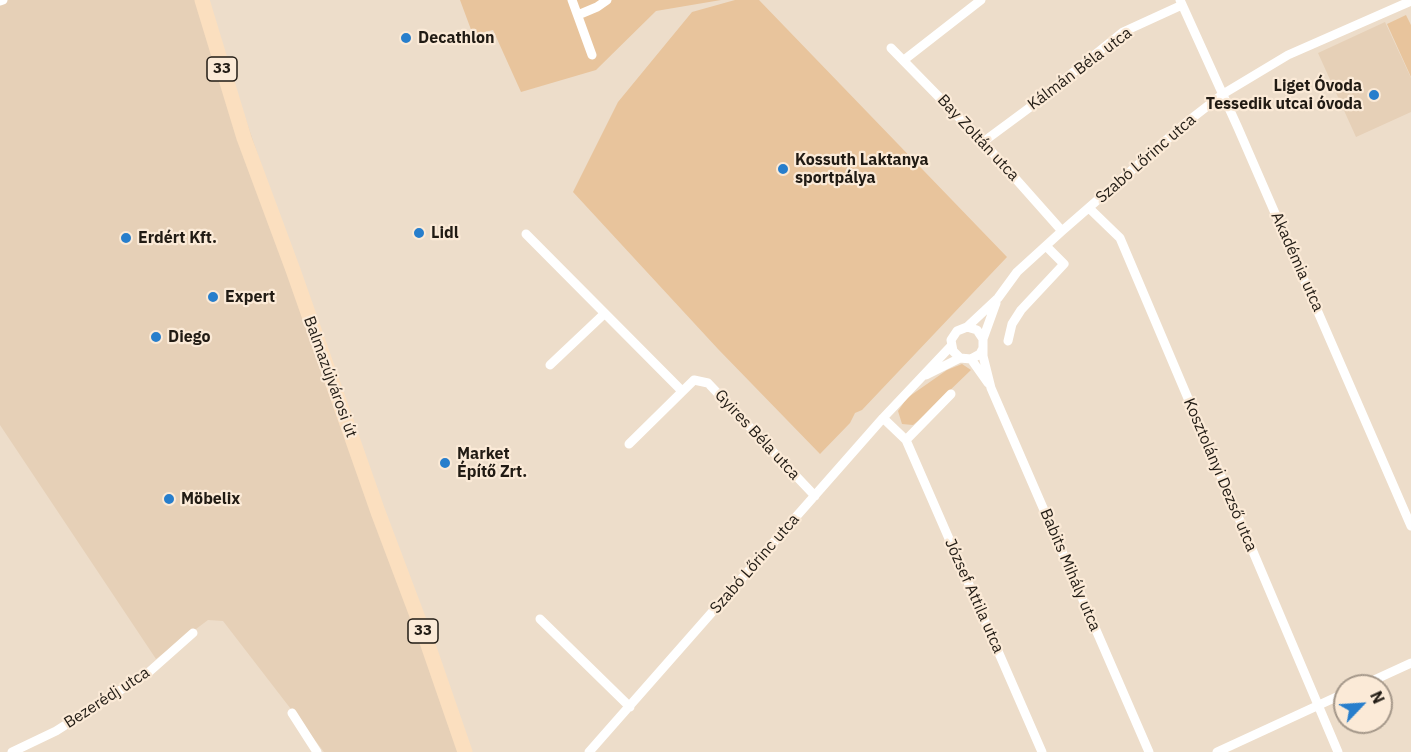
<!DOCTYPE html>
<meta charset="utf-8">
<style>
body{margin:0}
#map{position:relative;width:1411px;height:752px;overflow:hidden;background:#edddca;font-family:"IBM Plex Sans",sans-serif}
canvas{display:block}
.north{position:absolute;left:1333px;top:674px;width:60px;height:60px;box-sizing:border-box;background:#fbead7;border:2px solid #a49789;border-radius:50%;rotate:65deg;font-size:16px;font-weight:700;line-height:24px;text-align:center;color:#211b14}
.north::after{content:'';display:block;margin:auto;width:21px;height:27px;background:#277ecc;clip-path:polygon(50% 0,100% 100%,50% 72%,0 100%)}
</style>
<div id="map">
<canvas width="1411" height="752"></canvas>
<div class="north">N</div>
</div>
<script>
const context = document.querySelector('canvas').getContext('2d');
context.lineJoin = 'round';
function fill(path, color) { context.fillStyle = color; context.fill(path, 'evenodd'); }
const poly = rows => new Path2D(rows.map(r => 'M' + r).join(''));
function strokePath(path, color, width, dash) { context.strokeStyle = color; context.lineWidth = width; context.lineCap = dash ? 'butt' : 'round'; context.setLineDash(dash || []); context.stroke(path); }
function drawText(font, color, halo, rows, align = 'center') {
  context.font = font + ' "IBM Plex Sans",sans-serif'; context.lineWidth = 4.5; context.setLineDash([]); context.textBaseline = 'middle'; context.strokeStyle = halo; context.fillStyle = color; for (const [text, x, y, turn = 0] of rows) {
    context.save(); context.translate(x, y); context.rotate((+turn || 0) * Math.PI / 180); context.textAlign = isNaN(turn) ? turn : align; if (halo) context.strokeText(text, 0, 0); context.fillText(text, 0, 0); context.restore();
  }
}
fill(poly([
 [0,0,205,0,276,208,470,752,324,752,223,621,208,620,156,659,0,425],
 [1385,22,1411,78,1411,112,1356,137,1318,53]
]), '#e6d0b7');
fill(poly([
 [460,0,721,0,656,11,596,70,521,92,493,30,473,35],
 [735,0,759,0,1007,257,862,410,855,413,850,423,820,454,718,349,573,192,618,102,692,12],
 [1406,15,1411,25,1411,77,1387,24],
 [962,364,971,370,918,421,913,425,902,424,898,411,907,398,947,370]
]), '#e8c49c');
strokePath(poly([
 [572,0,592,55],
 [1180,0,1238,128,1411,526],
 [0,1,3,0],
 [578,15,597,7,607,0],
 [891,48,983,142,1062,231],
 [904,60,981,0],
 [983,142,1029,108,1123,32,1182,5],
 [1089,208,1120,238,1338,752],
 [526,234,682,391],
 [996,303,983,339,983,356,991,388,1149,752],
 [967,327,998,298,1017,272,1062,231,1187,122,1223,94,1288,55,1411,1],
 [1008,341,1012,324,1021,310,1064,264,1046,246],
 [982,350,980,354,971,359,960,358,953,351,951,340,957,331,967,327,977,330,983,339],
 [971,359,988,383],
 [550,365,604,314],
 [926,375,960,358],
 [883,418,906,440,1042,752],
 [906,440,951,394],
 [629,444,694,380,708,383,815,496],
 [540,619,630,707],
 [1361,686,1411,663],
 [292,713,317,752],
 [12,752,56,731,149,672,193,633],
 [589,752,883,418,951,346],
 [1217,752,1345,693]
]), '#fff', 9);
strokePath(poly([
 [202,0,244,138,293,270,378,512,427,642,465,752]
]), '#fbdfbf', 15);
for (const [x, y, r, color] of [
 [406,38,6,"#277ecc"],
 [1374,95,6,"#277ecc"],
 [783,169,6,"#277ecc"],
 [419,233,6,"#277ecc"],
 [126,238,6,"#277ecc"],
 [213,297,6,"#277ecc"],
 [156,337,6,"#277ecc"],
 [445,463,6,"#277ecc"],
 [169,499,6,"#277ecc"]
]) { const dot = new Path2D(); dot.arc(x, y, r, 0, 2 * Math.PI); context.fillStyle = color; context.fill(dot); strokePath(dot, '#fbead7', 2); }
for (const [x, y, w] of [
 [222,69,30],
 [423,631,30]
]) { const box = new Path2D(); box.roundRect(x - w / 2, y - 12, w, 24, 4.5); context.fillStyle = '#fbead7'; context.fill(box); strokePath(box, '#211b14', 1.5); }
drawText('bold 15px', '#211b14', null, [
 ["33",222,69],
 ["33",423,631]
]);
drawText('bold 16px', '#211b14', '#fbead7', [
 ["Decathlon",418,38],
 ["Liget Óvoda",1362,86,"right"],
 ["Tessedik utcai óvoda",1362,104,"right"],
 ["Kossuth Laktanya",795,160],
 ["sportpálya",795,178],
 ["Lidl",431,233],
 ["Erdért Kft.",138,238],
 ["Expert",225,297],
 ["Diego",168,337],
 ["Market",457,454],
 ["Építő Zrt.",457,472],
 ["Möbelix",181,499]
], 'left');
drawText('16px', '#211b14', '#fbead7', [
 ["Kálmán Béla utca",1080,69,-37],
 ["Bay Zoltán utca",978,138,47],
 ["Szabó Lőrinc utca",1146,159,-41],
 ["Akadémia utca",1297,262,66],
 ["Balmazújvárosi út",330,377,70],
 ["Gyires Béla utca",757,435,47],
 ["Kosztolányi Dezső utca",1220,475,67],
 ["Szabó Lőrinc utca",755,564,-49],
 ["Babits Mihály utca",1070,570,67],
 ["József Attila utca",974,596,66],
 ["Bezerédj utca",107,698,-33]
]);
</script>
